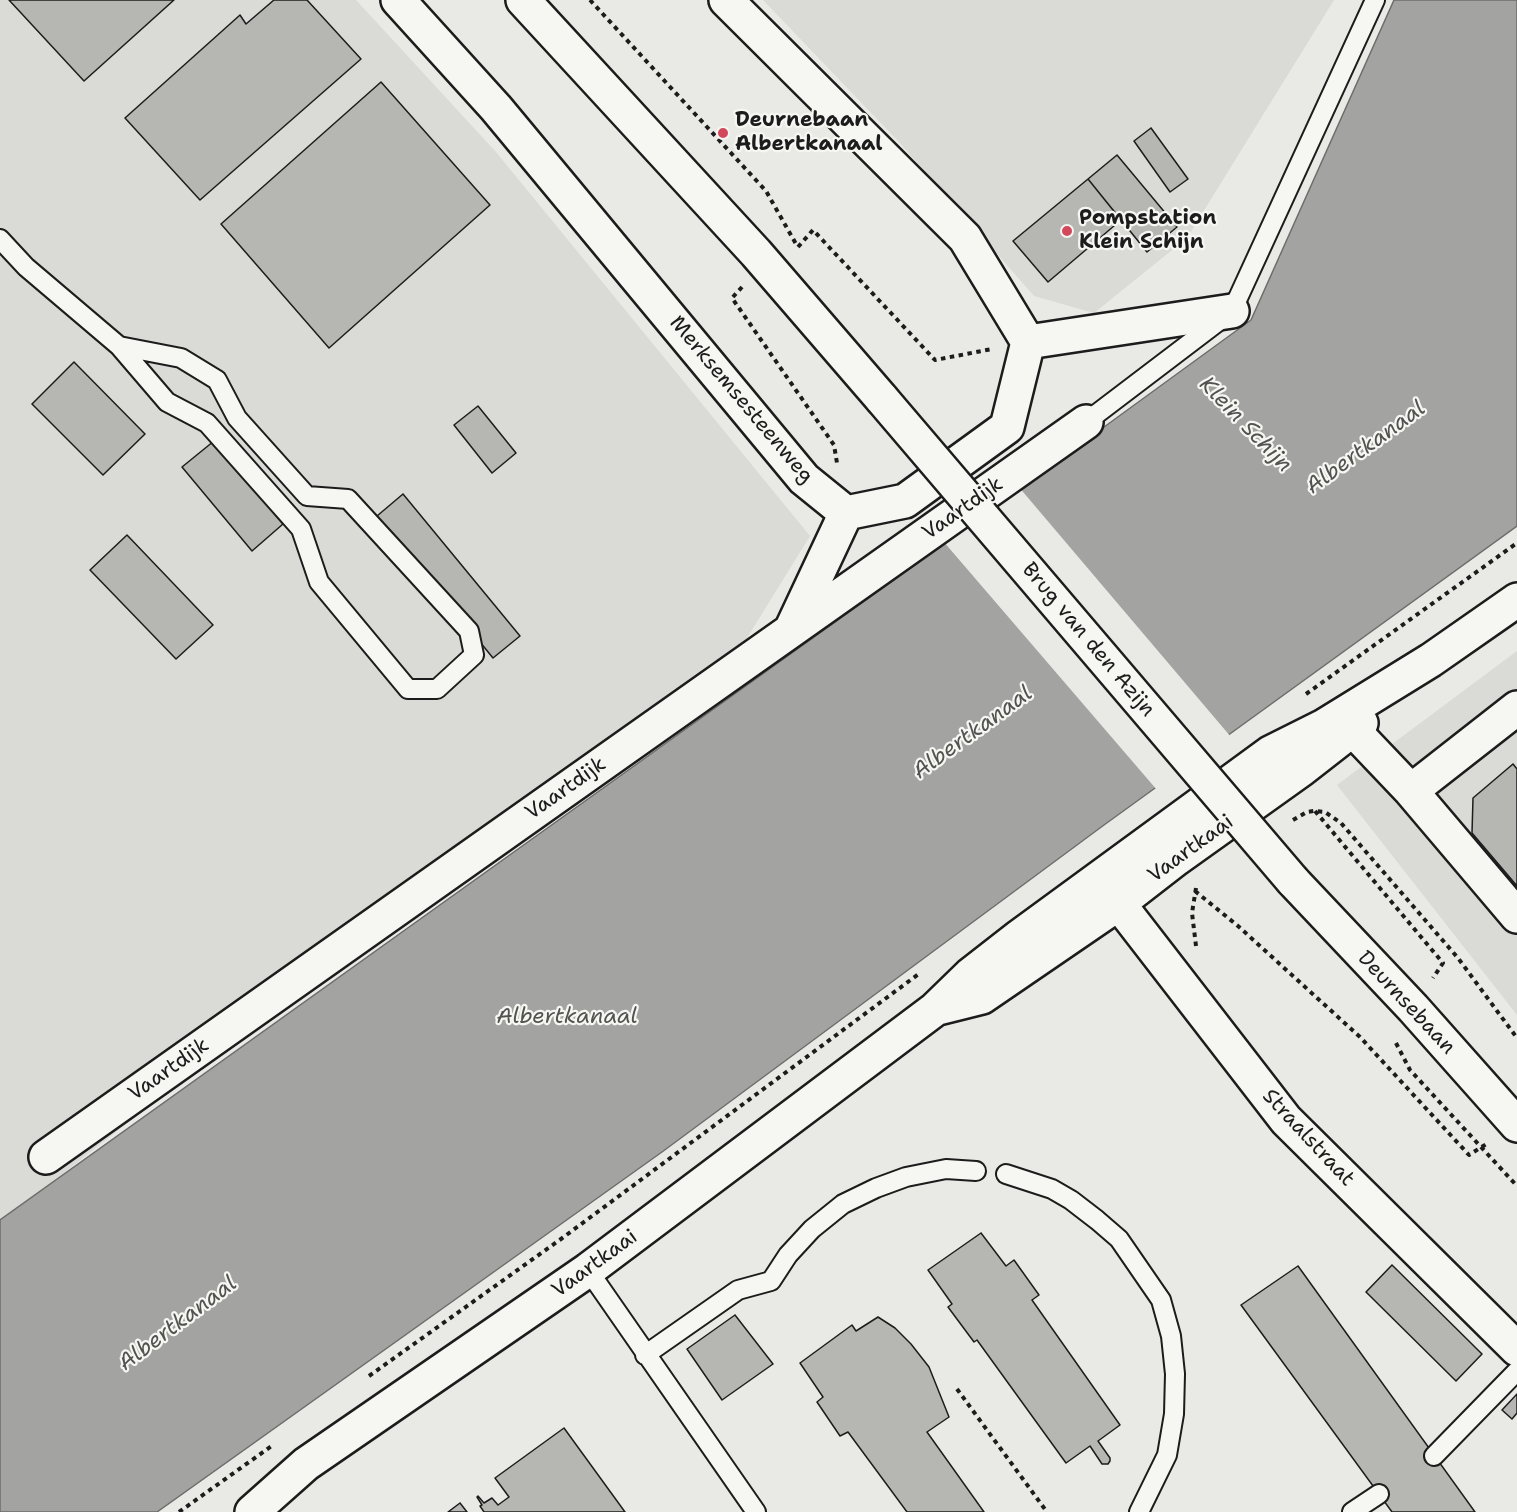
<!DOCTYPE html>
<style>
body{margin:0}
canvas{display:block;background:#e9e9e5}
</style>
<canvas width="1517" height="1512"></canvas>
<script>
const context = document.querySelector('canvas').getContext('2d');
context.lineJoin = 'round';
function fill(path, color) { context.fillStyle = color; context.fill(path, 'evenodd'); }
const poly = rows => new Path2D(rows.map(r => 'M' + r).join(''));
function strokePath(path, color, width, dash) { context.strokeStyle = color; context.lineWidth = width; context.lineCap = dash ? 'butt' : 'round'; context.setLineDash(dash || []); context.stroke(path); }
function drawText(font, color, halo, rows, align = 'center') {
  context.font = font + ' "Shantell Sans",sans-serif'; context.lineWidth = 4.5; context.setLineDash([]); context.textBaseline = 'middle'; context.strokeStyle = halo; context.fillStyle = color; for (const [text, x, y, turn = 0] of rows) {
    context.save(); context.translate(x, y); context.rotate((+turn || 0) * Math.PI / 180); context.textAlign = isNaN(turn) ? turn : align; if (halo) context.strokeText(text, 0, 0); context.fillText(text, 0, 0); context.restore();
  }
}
fill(poly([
 [0,0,356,0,496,152,810,536,747,638,56,1179,0,1220],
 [763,0,1334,0,1187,238,1094,313,1034,296,899,142],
 [1517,651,1517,1015,1337,785]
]), '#dadad6');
const water = poly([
 [1394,0,1517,0,1517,526,1104,825,662,1152,157,1512,0,1512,0,1220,898,577,1251,320,1394,0]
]);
fill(water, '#a3a3a1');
strokePath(water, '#6d6d6c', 1.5);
fill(poly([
 [1018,486,1231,737,1157,790,943,541]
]), '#e9e9e5');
const building = poly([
 [9,0,174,0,84,81,9,0],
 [274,0,307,0,361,59,200,200,125,118,240,15,246,24,274,0],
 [381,82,490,205,329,348,221,224,381,82],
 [1151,128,1188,179,1170,192,1134,141,1151,128],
 [1117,155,1177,227,1147,252,1088,179,1117,155],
 [1088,179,1121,220,1048,282,1013,241,1088,179],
 [74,362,145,434,103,475,32,404,74,362],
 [478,406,516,453,492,473,454,425,478,406],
 [214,441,283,524,252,551,182,467,214,441],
 [403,494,520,636,493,658,377,516,403,494],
 [127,535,213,625,176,659,90,570,127,535],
 [1513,764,1517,769,1517,886,1472,833,1473,798,1513,764],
 [981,1233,1006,1266,1014,1260,1039,1295,1032,1300,1120,1425,1098,1441,1110,1458,1110,1461,1108,1464,1102,1464,1090,1446,1066,1463,977,1340,974,1342,948,1307,952,1304,928,1270,981,1233],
 [1392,1265,1482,1354,1456,1381,1366,1292,1392,1265],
 [1298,1266,1475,1512,1392,1512,1241,1305,1298,1266],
 [735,1315,773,1364,722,1400,687,1349,735,1315],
 [878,1317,895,1328,911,1344,929,1367,949,1417,927,1432,984,1512,907,1512,848,1432,840,1436,817,1402,823,1397,800,1363,852,1325,856,1331,878,1317],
 [1517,1394,1517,1413,1512,1419,1502,1410,1517,1394],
 [564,1428,625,1512,484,1512,480,1506,482,1505,477,1497,478,1496,484,1503,492,1498,498,1505,509,1497,495,1478,564,1428],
 [460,1503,467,1512,448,1512,460,1503]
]);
fill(building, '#b6b6b3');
strokePath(building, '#1c1c1c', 1.5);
const lane = poly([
 [0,239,26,267,119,346,167,402,207,423,301,529,319,582,408,689,437,689,474,655,469,631,348,499,307,496,237,418,217,380,181,358,119,346],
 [1086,422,1232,311,1375,0],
 [1006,1174,1052,1189,1071,1200,1097,1220,1119,1239,1161,1300,1171,1336,1175,1374,1174,1414,1167,1455,1139,1512],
 [588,1270,756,1512],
 [645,1355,738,1290,771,1281,788,1255,812,1229,843,1204,876,1188,906,1177,946,1169,976,1171],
 [1434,1456,1517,1371],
 [1352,1512,1379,1494]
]);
const street = poly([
 [398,0,496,108,804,479,846,513,905,501,1007,427,1028,342,965,238,726,0],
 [1028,342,1232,311],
 [792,628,846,513],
 [1517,708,1411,791,1517,916],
 [1353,730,1411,791],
 [1102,882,1286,1120,1517,1349],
 [46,1157,1086,422]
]);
const secondary = poly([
 [523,0,756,253,882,399],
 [1293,881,1413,1008,1517,1125],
 [938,1008,982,997,1118,904,1176,859,1302,769,1361,723],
 [252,1512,306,1464,588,1270,934,1010,970,975,1020,936,1270,753,1324,726,1431,660,1517,600]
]);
strokePath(lane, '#1c1c1c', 22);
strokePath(street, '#1c1c1c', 38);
strokePath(secondary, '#1c1c1c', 38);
strokePath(poly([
 [590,0,766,191,796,244],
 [798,247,813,230,935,360,992,349],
 [742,287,732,298,834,445,837,463],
 [1306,694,1517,543],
 [1315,811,1443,963,1433,978],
 [1293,820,1307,812,1314,811,1325,812,1341,823,1458,958,1517,1038],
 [1195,891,1238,926,1360,1037,1469,1155,1488,1143],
 [1196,946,1192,913,1196,888],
 [1396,1043,1410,1070,1517,1186],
 [369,1376,561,1239,920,973],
 [957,1389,1047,1512],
 [179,1512,273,1445]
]), '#1c1c1c', 4, [4.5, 4.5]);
strokePath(lane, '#f6f6f2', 18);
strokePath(street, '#f6f6f2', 33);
strokePath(secondary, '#f6f6f2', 33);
const secondaryBridge = poly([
 [882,399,1293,881]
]);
strokePath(secondaryBridge, '#1c1c1c', 38, []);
strokePath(secondaryBridge, '#f6f6f2', 33);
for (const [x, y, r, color] of [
 [723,133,6,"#d1495b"],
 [1067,231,6,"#d1495b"]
]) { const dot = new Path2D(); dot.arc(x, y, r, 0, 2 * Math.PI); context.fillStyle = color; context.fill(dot); strokePath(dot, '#f6f6f2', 2); }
drawText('bold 21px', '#1c1c1c', '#f6f6f2', [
 ["Deurnebaan",735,121],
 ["Albertkanaal",735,145],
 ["Pompstation",1079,219],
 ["Klein Schijn",1079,243]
], 'left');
drawText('21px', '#1c1c1c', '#f6f6f2', [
 ["Merksemsesteenweg",741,400,50],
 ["Vaartdijk",963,509,-35],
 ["Brug van den Azijn",1088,640,50],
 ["Vaartdijk",566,789,-35],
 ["Vaartkaai",1191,849,-36],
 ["Deurnsebaan",1406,1003,47],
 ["Vaartdijk",169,1070,-35],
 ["Straalstraat",1308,1138,47],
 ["Vaartkaai",595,1264,-36]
]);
drawText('italic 22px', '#525251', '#f6f6f2', [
 ["Klein Schijn",1245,425,46],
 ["Albertkanaal",1366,448,-36],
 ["Albertkanaal",973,733,-36],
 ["Albertkanaal",567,1017],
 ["Albertkanaal",178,1324,-37]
]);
</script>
